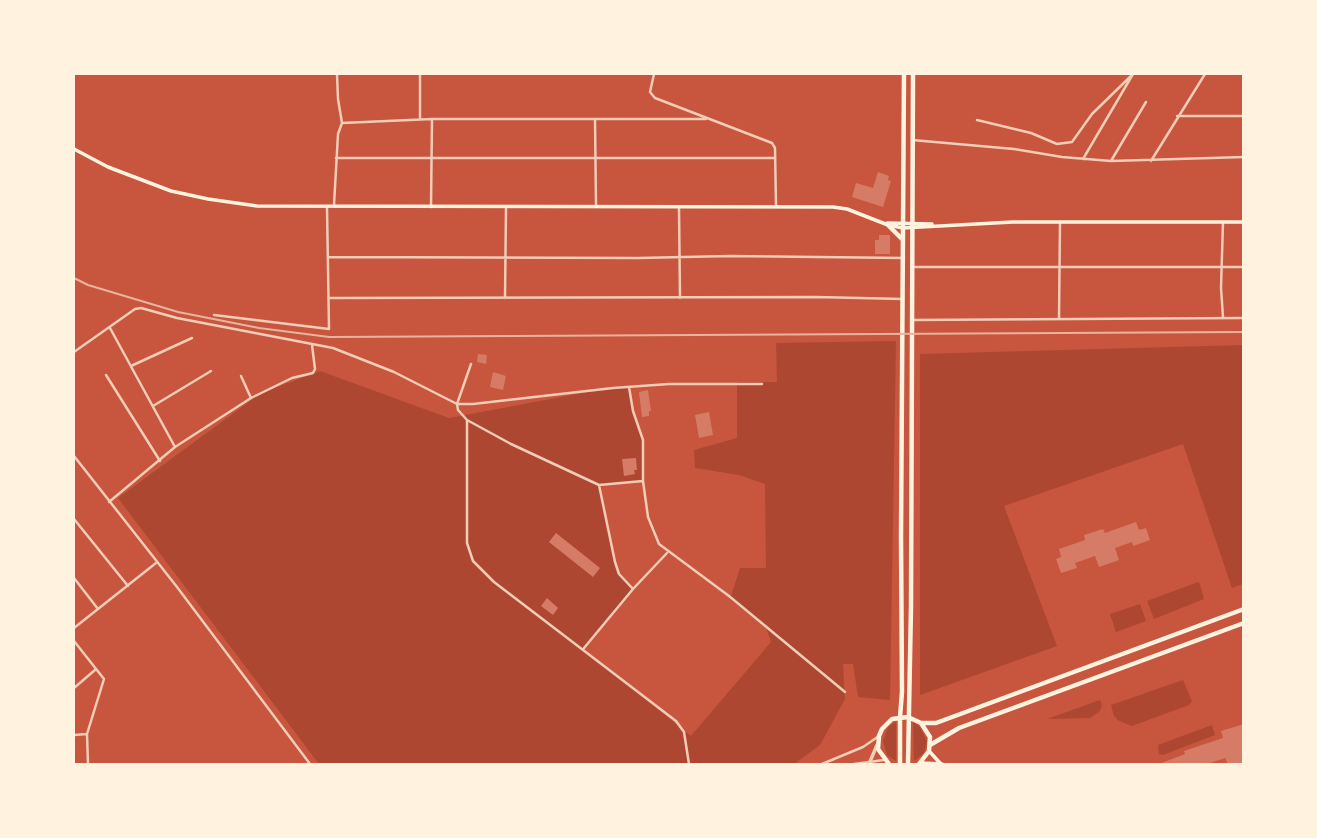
<!DOCTYPE html>
<style>
body{margin:0}
#map{position:relative;width:1317px;height:838px;overflow:hidden;background:#c8553d;font-family:"Alegreya Sans",sans-serif}
canvas{display:block}
.frame{position:absolute;inset:0;border:75px solid #fff3e0;pointer-events:none}
</style>
<div id="map">
<canvas width="1317" height="838"></canvas>
<div class="frame"></div>
</div>
<script>
const context = document.querySelector('canvas').getContext('2d');
context.lineJoin = 'round';
function fill(path, color) { context.fillStyle = color; context.fill(path, 'evenodd'); }
const poly = rows => new Path2D(rows.map(r => 'M' + r).join(''));
function strokePath(path, color, width, dash) { context.strokeStyle = color; context.lineWidth = width; context.lineCap = dash ? 'butt' : 'round'; context.setLineDash(dash || []); context.stroke(path); }
fill(poly([
 [896,341,890,700,858,697,853,664,843,664,845,699,820,745,794,764,319,764,118,498,261,393,320,371,449,418,615,387,629,387,634,416,643,440,643,481,600,485,612,552,619,574,633,589,583,649,691,736,771,642,766,628,730,599,740,568,766,568,765,484,739,475,695,468,694,450,737,438,737,382,777,382,776,343],
 [1243,345,1243,584,1232,588,1183,444,1004,506,1057,646,920,695,920,354],
 [1198,582,1200,584,1204,599,1154,619,1147,601],
 [1140,604,1146,621,1116,632,1110,614],
 [1183,680,1192,701,1189,705,1132,726,1119,721,1114,716,1111,705],
 [1100,700,1102,705,1100,711,1090,718,1047,719],
 [896,722,896,761,887,755,883,741,888,727],
 [913,722,920,727,927,741,924,753,914,761],
 [1212,725,1215,735,1163,755,1159,754,1158,745]
]), '#ae4732');
fill(poly([
 [878,172,889,176,888,180,891,181,883,207,852,197,856,183,873,188],
 [879,235,890,235,890,254,875,254,875,240,879,240],
 [478,354,487,355,486,364,477,362],
 [493,372,506,376,503,390,490,387],
 [648,390,651,411,649,411,649,416,642,417,639,392],
 [709,412,713,435,699,438,695,415],
 [636,458,637,470,634,470,635,474,624,476,622,459],
 [1136,522,1139,530,1146,528,1150,540,1133,546,1132,542,1115,548,1119,560,1099,567,1095,556,1075,563,1077,568,1061,573,1056,559,1061,557,1059,549,1085,540,1084,535,1103,529,1105,533],
 [556,533,600,568,593,577,549,542],
 [547,598,558,608,553,615,541,606],
 [1244,724,1244,764,1228,764,1225,758,1207,764,1159,764,1185,754,1184,751,1223,738,1221,731]
]), '#d67c66');
strokePath(poly([
 [420,74,420,119],
 [654,74,650,92,655,98,772,143,775,148,776,206],
 [1177,116,1244,116],
 [595,119,596,206],
 [977,120,1031,133,1057,144,1072,142,1092,114,1133,74],
 [342,123,432,119,706,119],
 [912,140,1014,149,1062,157,1111,161,1244,157],
 [336,158,775,158],
 [1083,159,1133,74],
 [1111,161,1146,102],
 [1151,161,1205,74],
 [334,205,338,134,342,123,338,99,337,74],
 [431,207,432,119],
 [679,207,680,298],
 [1223,222,1221,288,1223,317],
 [328,257,638,258,730,256,904,258],
 [911,267,1244,267],
 [329,298,816,297,903,299],
 [505,298,506,207],
 [214,315,329,329,327,207],
 [1059,319,1060,222],
 [911,320,1244,318],
 [110,328,175,447],
 [74,352,135,309,141,308,177,318,333,348,394,372,457,404,473,404,613,388,669,384,762,384],
 [471,364,457,404,458,410,467,420,511,444,599,485,643,481],
 [131,366,192,338],
 [106,375,160,461],
 [241,376,251,398],
 [629,387,633,411,643,440,643,481,648,517,659,544,729,596,845,692],
 [153,406,211,371],
 [467,420,467,543,473,561,494,582,676,721,684,732,689,764],
 [74,456,177,587,310,764],
 [599,485,615,562,619,574,633,589,667,553],
 [109,502,175,447,251,398,292,378,313,373,315,369,312,345],
 [74,519,128,586],
 [74,578,98,609],
 [74,628,156,563],
 [74,641,104,679,87,734,88,764],
 [584,648,633,589],
 [74,688,95,670],
 [74,735,87,734],
 [822,764,863,747,879,736],
 [854,764,884,760]
]), '#f1ccb7', 2.5);
strokePath(poly([
 [869,764,877,745]
]), '#f1ccb7', 3.5);
strokePath(poly([
 [74,149,108,167,171,191,208,199,257,206,833,207,847,209,888,225,903,228,1013,222,1244,222],
 [887,223,932,224],
 [929,751,940,763],
 [921,763,942,764]
]), '#fff3e0', 3.5);
strokePath(poly([
 [888,225,902,239],
 [921,723,936,723,1244,609],
 [930,745,959,728,1244,623],
 [889,764,878,749,879,736,882,729,892,719,908,717,921,723,930,737,929,751,919,764],
 [900,764,900,717,902,692,901,536,904,74],
 [908,764,911,607,913,74]
]), '#fff3e0', 4.5);
strokePath(poly([
 [74,278,88,285,178,312,259,328,329,337,1244,332]
]), '#e9b49f', 2);
</script>
